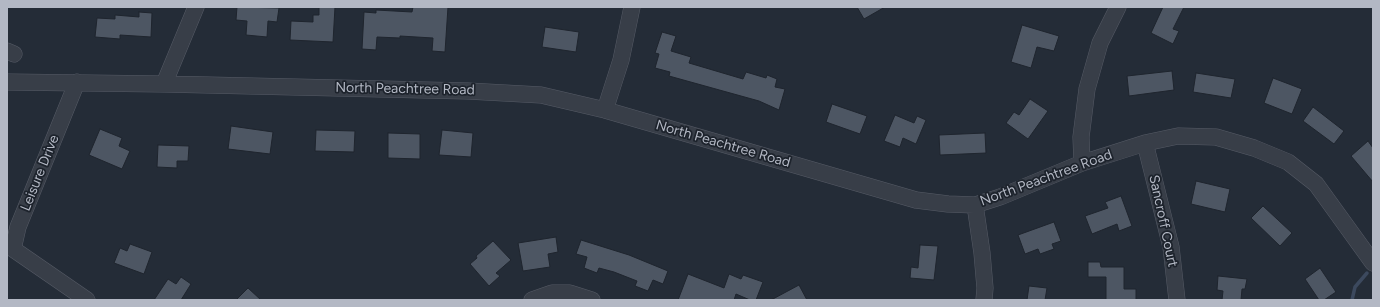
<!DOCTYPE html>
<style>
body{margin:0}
#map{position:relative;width:1380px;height:307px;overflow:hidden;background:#242c37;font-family:Figtree,sans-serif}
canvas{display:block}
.frame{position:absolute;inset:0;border:8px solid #b3b8c4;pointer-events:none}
</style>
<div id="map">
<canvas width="1380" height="307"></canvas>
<div class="frame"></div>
</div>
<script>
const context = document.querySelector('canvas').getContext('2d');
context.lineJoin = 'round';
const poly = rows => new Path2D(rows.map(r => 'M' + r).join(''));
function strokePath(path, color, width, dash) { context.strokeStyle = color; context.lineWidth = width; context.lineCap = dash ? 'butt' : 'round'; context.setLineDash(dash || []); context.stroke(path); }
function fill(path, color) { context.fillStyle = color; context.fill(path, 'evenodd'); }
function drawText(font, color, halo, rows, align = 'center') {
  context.font = font + ' Figtree,sans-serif'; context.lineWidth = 3.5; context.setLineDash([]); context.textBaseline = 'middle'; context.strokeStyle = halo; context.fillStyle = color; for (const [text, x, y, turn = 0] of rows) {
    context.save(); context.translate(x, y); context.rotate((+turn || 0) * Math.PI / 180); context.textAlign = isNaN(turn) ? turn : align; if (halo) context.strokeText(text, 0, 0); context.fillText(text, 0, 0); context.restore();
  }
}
strokePath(poly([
 [1352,300,1355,287,1367,273]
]), '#3c495e', 3.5);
const building = poly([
 [237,7,279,8,277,22,268,21,267,37,246,35,247,21,236,20,237,7],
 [319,7,335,7,333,42,290,40,291,21,313,22,313,15,319,15,319,7],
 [413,7,448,7,445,52,432,51,433,38,400,36,400,38,377,37,376,50,362,49,364,12,376,13,376,10,412,12,413,7],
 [857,7,885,7,864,19,857,7],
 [1163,7,1184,7,1173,29,1179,31,1173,44,1151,33,1163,7],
 [139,12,152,13,151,37,120,35,120,39,95,37,97,18,115,19,115,15,139,17,139,12],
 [1022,25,1059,36,1054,51,1037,47,1031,68,1011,62,1022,25],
 [545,27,579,32,576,52,542,47,545,27],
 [662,32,676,36,671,51,691,57,689,63,743,79,746,72,766,78,767,75,777,79,775,87,785,89,779,110,759,101,669,76,670,72,655,68,659,54,655,53,662,32],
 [1172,71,1174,90,1129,96,1127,76,1172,71],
 [1196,73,1235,79,1231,98,1193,92,1196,73],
 [1273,78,1302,89,1292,114,1264,103,1273,78],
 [1030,99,1048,111,1028,139,1006,123,1014,112,1019,115,1030,99],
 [832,104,867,116,860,134,826,122,832,104],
 [1313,107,1344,131,1334,144,1303,121,1313,107],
 [895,115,914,123,917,116,926,120,916,144,903,138,900,147,884,141,895,115],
 [231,126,273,132,270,154,228,149,231,126],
 [100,129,122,138,119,146,130,151,122,169,89,155,100,129],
 [316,130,355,131,354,152,315,151,316,130],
 [442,130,473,133,471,157,439,155,442,130],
 [388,133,420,134,420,159,388,158,388,133],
 [985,133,986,153,940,155,939,135,985,133],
 [1368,141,1373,148,1373,182,1351,156,1368,141],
 [158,145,189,146,188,161,177,161,177,168,157,167,158,145],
 [1196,181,1230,189,1225,212,1191,204,1196,181],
 [1121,196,1132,226,1119,231,1117,224,1092,234,1085,216,1108,208,1105,202,1121,196],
 [1263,206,1292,233,1280,246,1251,218,1263,206],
 [1054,222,1061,241,1052,244,1054,249,1040,254,1038,249,1025,254,1018,235,1054,222],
 [556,237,558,252,548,254,550,267,523,271,518,243,556,237],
 [581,240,629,255,668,271,663,284,653,280,648,291,635,286,637,281,614,272,599,268,597,273,584,268,587,257,576,254,581,240],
 [493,241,511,260,496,273,500,276,489,286,470,264,477,258,476,256,493,241],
 [130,244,152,252,144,274,114,263,120,248,127,251,130,244],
 [920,245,938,246,934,280,910,278,911,267,918,268,920,245],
 [1088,262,1100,262,1101,267,1124,267,1124,289,1136,289,1136,300,1106,300,1106,277,1088,277,1088,262],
 [1320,268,1336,292,1324,300,1319,300,1305,279,1320,268],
 [688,274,724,288,729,274,741,279,743,275,763,282,756,300,750,300,736,294,734,300,678,300,688,274],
 [1218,276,1247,279,1245,289,1242,289,1241,300,1222,300,1223,291,1217,290,1218,276],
 [181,277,191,284,181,300,154,300,168,279,176,284,181,277],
 [799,285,807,300,771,300,799,285],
 [1029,286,1047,288,1045,300,1027,300,1029,286],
 [248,288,261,300,236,300,248,288]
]);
fill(building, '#4d5663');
strokePath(building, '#1f252e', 1);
const minor = poly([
 [7,51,14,54],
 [7,82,164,84,468,91,541,95,605,110,916,200,948,204,975,205,1000,197,1082,163,1145,143,1178,136,1216,137,1254,148,1288,162,1316,184,1373,263],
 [77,82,18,227,13,249,87,300],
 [164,84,196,7],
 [605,110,621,60,632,7],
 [1145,143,1171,247,1177,300],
 [1082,163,1081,137,1087,89,1100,43,1118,7],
 [975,205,982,253,985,288,984,300],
 [532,300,552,293,570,293,592,300]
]);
strokePath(minor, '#565b66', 17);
strokePath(minor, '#383e48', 16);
drawText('14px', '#b3b8c4', '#1d232c', [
 ["North Peachtree Road",405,89,1],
 ["North Peachtree Road",723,144,16],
 ["Leisure Drive",40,173,-68],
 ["North Peachtree Road",1046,178,-20],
 ["Sancroff Court",1163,221,78]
]);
</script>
